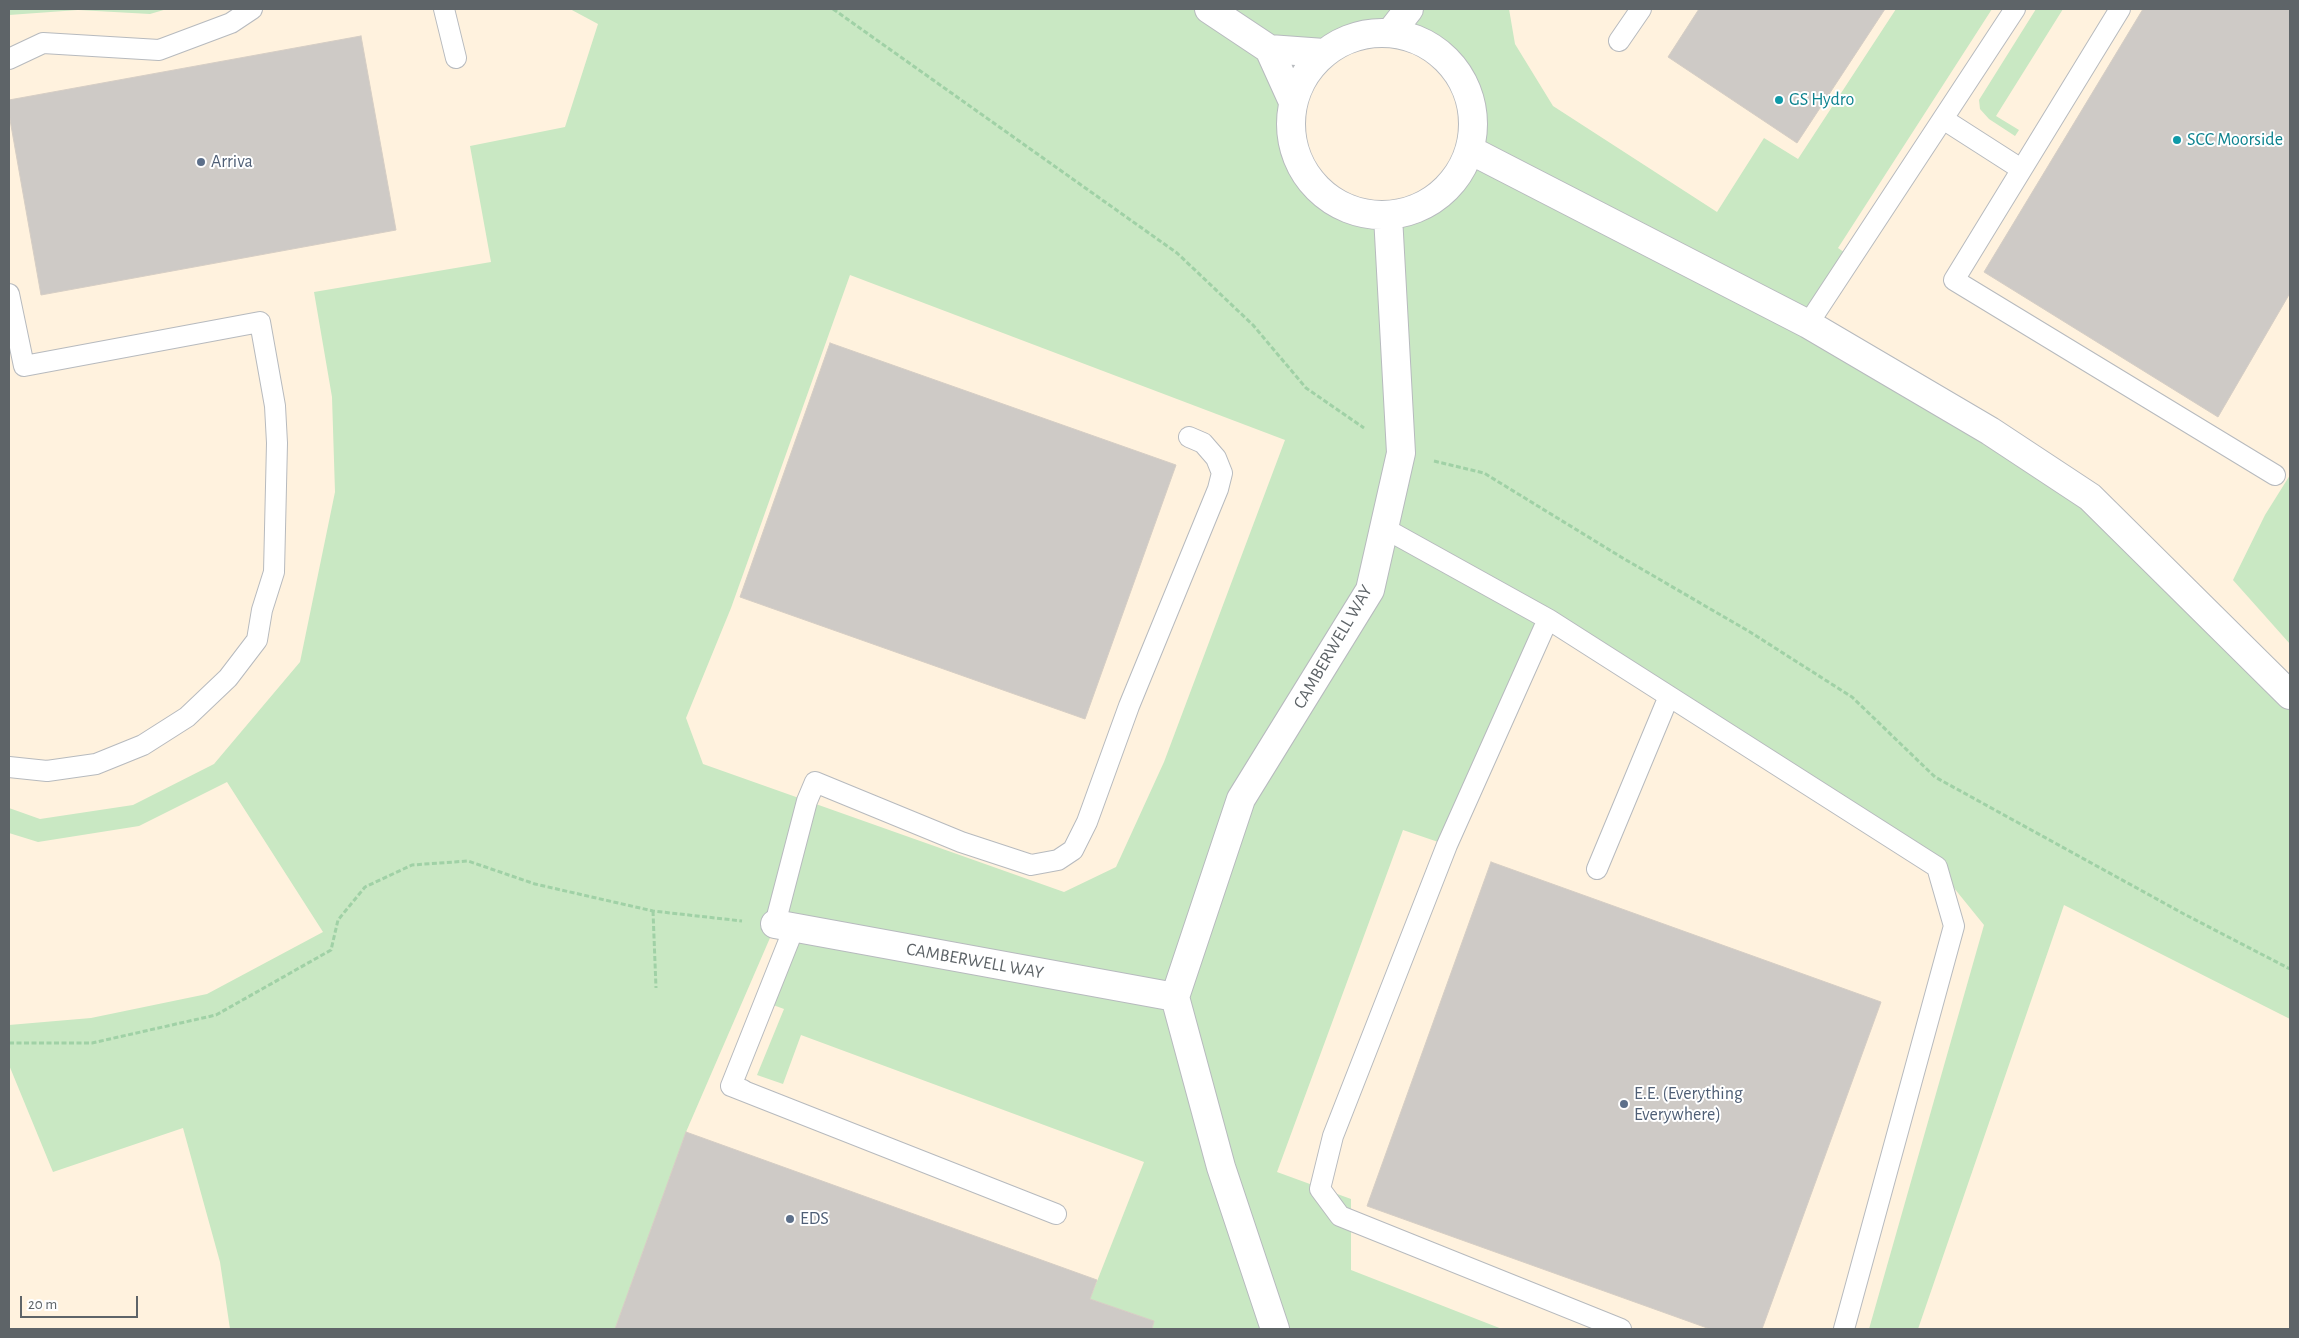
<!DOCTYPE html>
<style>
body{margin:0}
#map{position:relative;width:2299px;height:1338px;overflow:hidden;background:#f1ede7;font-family:"Alegreya Sans",sans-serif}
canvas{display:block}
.frame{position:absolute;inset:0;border:10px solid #5e6468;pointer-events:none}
.scale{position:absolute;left:20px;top:1296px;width:118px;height:22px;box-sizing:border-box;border:2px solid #5e6468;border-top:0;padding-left:6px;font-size:15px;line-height:18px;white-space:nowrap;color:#5e6468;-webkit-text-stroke:4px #fff;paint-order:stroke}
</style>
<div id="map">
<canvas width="2299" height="1338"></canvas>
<div class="frame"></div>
<div class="scale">20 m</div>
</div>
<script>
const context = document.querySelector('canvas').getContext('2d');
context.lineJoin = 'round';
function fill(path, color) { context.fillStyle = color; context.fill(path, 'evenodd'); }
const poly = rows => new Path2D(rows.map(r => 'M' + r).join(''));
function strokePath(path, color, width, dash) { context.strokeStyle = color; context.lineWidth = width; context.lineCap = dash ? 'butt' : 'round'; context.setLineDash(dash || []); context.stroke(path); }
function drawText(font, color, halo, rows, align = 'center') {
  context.font = font + ' "Alegreya Sans",sans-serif'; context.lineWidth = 4; context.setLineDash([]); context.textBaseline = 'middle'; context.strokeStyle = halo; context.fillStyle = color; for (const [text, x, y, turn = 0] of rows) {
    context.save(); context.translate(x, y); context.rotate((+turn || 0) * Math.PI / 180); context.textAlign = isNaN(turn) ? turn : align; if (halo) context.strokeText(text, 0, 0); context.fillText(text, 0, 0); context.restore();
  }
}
fill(poly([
 [9,9,2290,9,2290,1329,9,1329]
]), '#fff2de');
fill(poly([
 [9,9,167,9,150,14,78,10,9,15],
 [570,9,1509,9,1515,44,1553,106,1717,212,1764,138,1798,159,1896,9,1992,9,1838,248,1851,257,1808,324,2090,497,2290,695,2290,1019,2064,905,1918,1329,1869,1329,1984,925,1937,867,1548,620,1447,845,1403,830,1277,1172,1351,1199,1351,1270,1502,1329,1152,1329,1154,1321,1090,1299,1144,1162,801,1035,783,1084,757,1075,784,1009,765,1002,794,928,776,924,686,1132,615,1329,230,1329,220,1262,183,1128,53,1172,9,1065,9,1025,91,1018,207,994,323,932,227,782,139,826,38,842,9,833,9,808,40,819,133,805,214,764,300,662,335,492,332,397,314,292,491,262,470,146,565,127,598,24],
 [1391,32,1422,42,1447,59,1465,86,1472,107,1470,150,1456,178,1436,198,1407,213,1382,215,1356,212,1340,207,1315,188,1299,164,1290,134,1293,102,1269,49,1324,53,1352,37],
 [850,275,1285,440,1164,762,1116,867,1064,892,703,764,686,718,731,608],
 [2036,9,2063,9,1996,116,2019,130,2015,136,1989,119,1980,109,1979,100],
 [2290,475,2290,644,2233,580,2265,515]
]), '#c9e8c3');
const building = poly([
 [1699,9,1885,9,1797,143,1668,57,1699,9],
 [2143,9,2290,9,2290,293,2218,417,1984,272,2143,9],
 [361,36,396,230,41,295,9,114,9,100,361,36],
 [830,343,1176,465,1085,719,740,597,830,343],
 [1491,862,1881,1002,1762,1329,1710,1329,1367,1206,1491,862],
 [686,1132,1097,1280,1090,1299,1154,1321,1152,1329,615,1329,686,1132]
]);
fill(building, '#cecac6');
strokePath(building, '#d6cec5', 1);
const service = poly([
 [444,9,456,58],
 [2120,9,1954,280,2275,475],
 [1619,41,1641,9],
 [9,59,43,43,159,50,231,23,252,9],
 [1943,119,2021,169],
 [9,294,24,366,260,322,275,406,277,443,274,572,262,610,257,640,228,678,187,717,143,745,96,764,47,771,9,767],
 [1808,324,2015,9],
 [1384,528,1548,619,1447,845,1333,1136,1320,1189,1340,1216,1621,1329],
 [1548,619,1937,867,1954,926,1844,1329],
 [1597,869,1669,696],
 [775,924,807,801,815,782,961,842,1031,865,1058,860,1073,850,1087,822,1129,706,1218,489,1222,473,1216,458,1203,443,1189,437],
 [731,1086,1056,1214],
 [743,1090,731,1086,794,928]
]);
const minor = poly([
 [1209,9,1269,49,1324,53],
 [1391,32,1409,9],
 '1291 124a91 91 0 1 1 182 0a91 91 0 1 1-182 0Z',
 [1269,49,1293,102],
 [1470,150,1808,324,1990,431,2090,497,2290,695],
 [775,924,1175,997],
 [1275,1329,1221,1167,1175,997,1241,799,1370,590,1401,453,1388,216]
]);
strokePath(service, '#b7babe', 22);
strokePath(minor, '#b7babe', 30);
strokePath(poly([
 [833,9,1177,253,1253,325,1306,388,1364,428],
 [1434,461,1484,473,1621,557,1750,632,1852,697,1935,777,2184,914,2290,969],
 [653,911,656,988],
 [9,1043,92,1043,216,1015,331,950,338,920,365,887,412,865,468,861,535,884,653,911,742,921]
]), '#a0d1a6', 3, [5, 2.5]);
strokePath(service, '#fff', 20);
strokePath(minor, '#fff', 28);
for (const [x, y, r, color] of [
 [1779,100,5,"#0f9aa8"],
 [2177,140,5,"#0f9aa8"],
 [201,162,5,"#5c6f8a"],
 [1624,1104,5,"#5c6f8a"],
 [790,1219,5,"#5c6f8a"]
]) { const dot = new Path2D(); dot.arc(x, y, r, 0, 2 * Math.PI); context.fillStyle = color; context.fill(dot); strokePath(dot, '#fff', 2); }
drawText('18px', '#0d838f', '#fff', [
 ["GS Hydro",1789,100],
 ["SCC Moorside",2187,140]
], 'left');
drawText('18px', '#4e5e75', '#fff', [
 ["Arriva",211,162],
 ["E.E. (Everything",1634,1094],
 ["Everywhere)",1634,1115],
 ["EDS",800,1219]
], 'left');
drawText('18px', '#5e6468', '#fff', [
 ["CAMBERWELL WAY",1333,647,-60],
 ["CAMBERWELL WAY",975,961,10]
]);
</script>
